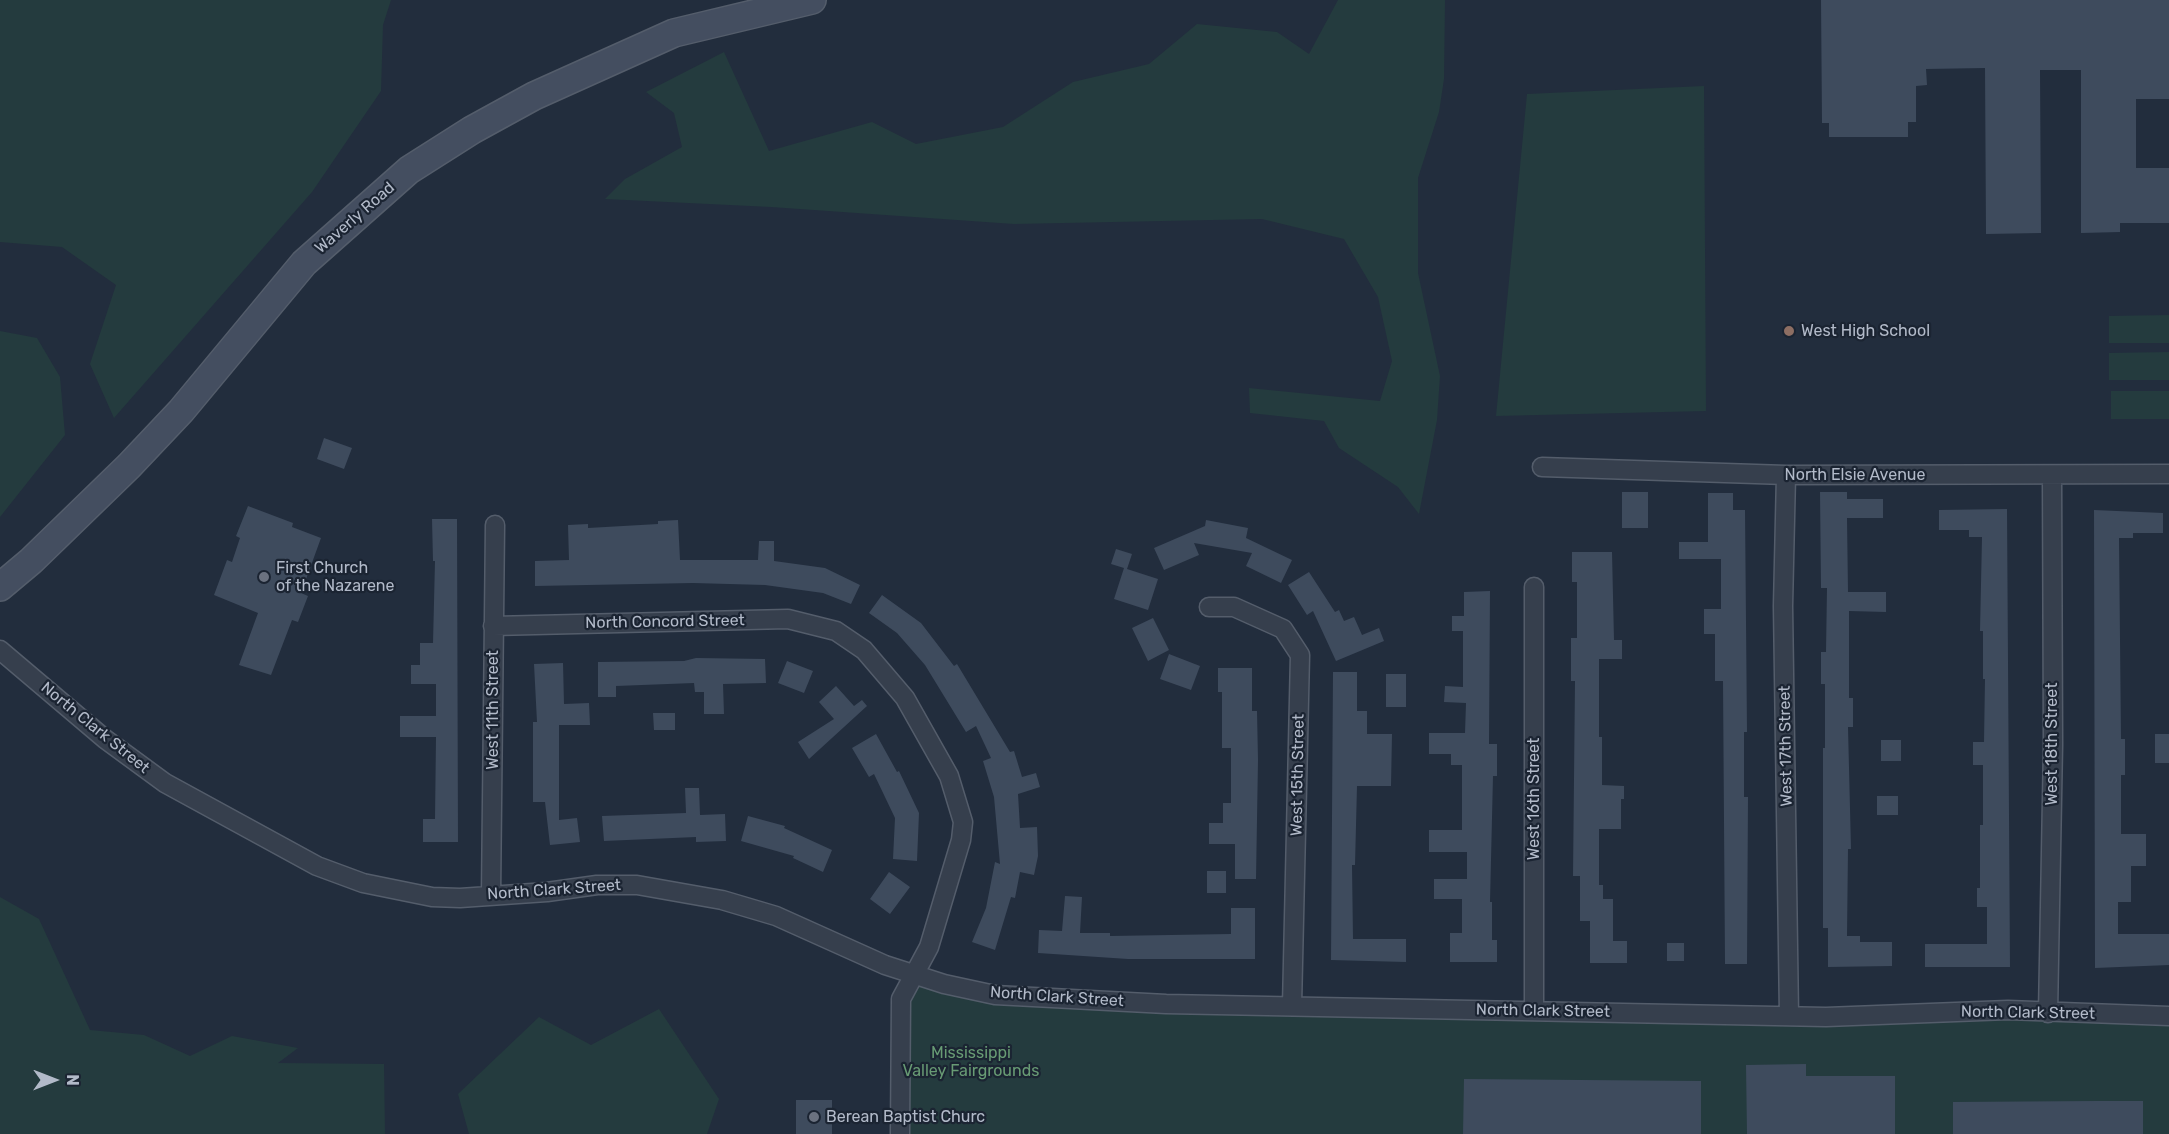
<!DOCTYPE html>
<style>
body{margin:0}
#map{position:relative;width:2169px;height:1134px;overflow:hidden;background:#222d3d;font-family:Rubik,sans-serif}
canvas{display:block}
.north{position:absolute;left:24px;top:1050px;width:60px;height:60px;-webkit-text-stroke:4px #1b2432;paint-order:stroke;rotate:90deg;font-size:16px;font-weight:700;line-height:24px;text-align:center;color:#b2bac9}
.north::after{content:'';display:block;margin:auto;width:21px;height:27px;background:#b2bac9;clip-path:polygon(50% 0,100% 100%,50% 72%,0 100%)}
</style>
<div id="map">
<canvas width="2169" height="1134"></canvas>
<div class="north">N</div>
</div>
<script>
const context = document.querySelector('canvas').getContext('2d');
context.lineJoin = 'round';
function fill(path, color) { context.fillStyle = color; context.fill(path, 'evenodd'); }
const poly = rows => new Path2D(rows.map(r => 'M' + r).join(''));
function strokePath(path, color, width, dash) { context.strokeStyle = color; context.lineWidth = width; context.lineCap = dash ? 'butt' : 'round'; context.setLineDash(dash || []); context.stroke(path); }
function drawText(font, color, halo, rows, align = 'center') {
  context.font = font + ' Rubik,sans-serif'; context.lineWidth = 4.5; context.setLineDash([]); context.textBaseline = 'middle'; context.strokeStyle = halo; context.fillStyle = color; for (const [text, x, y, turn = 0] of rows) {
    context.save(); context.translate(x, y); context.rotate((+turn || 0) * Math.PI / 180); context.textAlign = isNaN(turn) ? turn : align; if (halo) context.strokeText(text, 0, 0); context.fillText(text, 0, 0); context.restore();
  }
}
fill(poly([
 [0,0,391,0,383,25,381,91,312,192,114,418,90,364,116,285,62,247,0,242],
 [1338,0,1445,0,1444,79,1439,112,1418,178,1418,273,1440,376,1437,420,1419,514,1398,487,1339,448,1324,421,1250,413,1249,388,1380,401,1392,361,1378,297,1344,239,1262,219,1014,224,771,207,605,199,625,179,682,147,674,113,646,92,724,52,769,151,872,122,916,144,1003,127,1073,82,1149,64,1197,24,1277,32,1309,54],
 [1704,86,1706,411,1496,416,1527,94],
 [2169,315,2169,343,2109,343,2109,316],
 [0,331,37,338,60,377,65,435,0,517],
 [2169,352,2169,380,2109,380,2109,353],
 [2111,391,2169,391,2169,419,2111,419],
 [0,897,39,919,90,1030,144,1035,190,1056,232,1036,298,1048,278,1063,384,1064,385,1134,0,1134],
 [915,975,995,995,2169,1016,2169,1134,903,1134,901,999],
 [659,1009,719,1099,707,1134,469,1134,458,1094,539,1017,591,1045]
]), '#243b3e');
fill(poly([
 [1821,0,2169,0,2169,99,2136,99,2136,168,2169,168,2169,223,2120,223,2120,232,2081,233,2081,70,2040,70,2041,233,1986,234,1985,68,1926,69,1927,85,1916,86,1916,122,1908,122,1908,137,1829,137,1829,123,1822,123],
 [324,438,352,448,344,469,317,459],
 [1622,492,1648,492,1648,528,1622,528],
 [1820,492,1847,492,1847,499,1883,499,1883,518,1847,518,1848,592,1886,592,1886,612,1849,611,1849,698,1853,698,1853,727,1848,727,1851,849,1848,849,1847,936,1860,936,1860,942,1892,942,1892,966,1828,967,1828,928,1823,928,1823,748,1825,748,1825,684,1821,684,1821,652,1826,652,1827,588,1821,588],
 [1708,493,1733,493,1733,510,1745,510,1747,732,1744,732,1744,797,1748,797,1747,964,1725,964,1723,681,1715,681,1715,634,1704,634,1704,609,1721,609,1721,559,1679,559,1679,542,1708,542],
 [248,506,293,523,292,527,321,538,301,593,308,596,298,622,292,620,271,675,239,665,258,613,214,595,227,560,232,562,240,538,236,536],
 [2007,509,2010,967,1925,967,1925,944,1987,944,1987,907,1977,907,1977,888,1980,888,1980,825,1983,825,1983,765,1973,765,1973,742,1984,742,1985,679,1983,679,1983,631,1980,631,1982,537,1969,537,1969,530,1939,530,1939,510],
 [2094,510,2163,513,2163,533,2133,533,2133,538,2119,538,2121,739,2125,739,2125,775,2121,775,2121,834,2146,834,2146,866,2131,866,2131,902,2118,902,2118,934,2169,934,2169,965,2095,968],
 [432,519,457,519,458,842,423,842,423,819,435,819,436,737,400,737,400,716,436,716,436,684,411,684,411,665,420,665,420,643,433,643,435,561,433,561],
 [678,520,680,560,758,560,759,541,774,541,774,561,825,568,860,585,851,604,823,593,765,585,693,583,535,586,535,561,569,560,568,525,588,524,588,528,658,524,658,521],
 [1206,520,1248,528,1246,538,1292,560,1281,583,1246,566,1252,553,1194,543,1199,555,1164,570,1154,548,1205,526],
 [1116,549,1132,554,1127,569,1158,579,1148,610,1114,599,1124,568,1111,564],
 [1572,552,1612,552,1614,640,1622,640,1622,659,1599,659,1599,737,1602,737,1602,785,1624,786,1624,799,1621,799,1621,829,1599,829,1599,885,1603,885,1603,899,1613,899,1613,941,1627,941,1627,963,1590,963,1590,921,1580,921,1580,876,1573,876,1575,681,1571,681,1571,638,1577,638,1577,582,1572,582],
 [1309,572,1335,612,1339,610,1344,621,1354,617,1362,635,1379,628,1384,641,1336,661,1313,611,1307,615,1288,585],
 [1490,591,1489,744,1497,744,1497,776,1493,776,1490,902,1492,902,1492,940,1497,940,1497,962,1450,962,1450,933,1462,933,1462,899,1434,899,1434,879,1467,879,1467,852,1429,852,1429,830,1462,830,1462,765,1451,765,1451,754,1429,754,1429,733,1465,733,1466,703,1444,702,1445,686,1463,687,1463,631,1452,631,1452,616,1464,616,1464,592],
 [882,595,921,623,954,666,957,664,1010,752,1014,751,1022,777,1036,773,1040,787,1018,794,1020,828,1037,827,1038,856,1034,875,1020,872,1015,898,1011,897,995,950,972,942,986,908,995,862,1000,864,994,797,983,761,991,758,976,726,966,732,925,665,897,633,869,613],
 [1153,618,1169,650,1148,661,1132,628],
 [1169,654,1200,666,1191,690,1160,679],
 [696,658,765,659,766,683,723,684,724,714,704,714,704,692,695,692,694,683,616,686,616,697,598,697,598,662,684,661],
 [787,661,813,671,804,693,778,683],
 [563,663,564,704,589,703,590,725,559,725,559,820,577,818,580,842,550,845,545,802,533,802,533,722,537,722,534,664],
 [1218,668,1252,668,1252,711,1257,711,1258,760,1256,879,1235,879,1235,844,1209,844,1209,823,1223,823,1223,803,1231,803,1231,748,1222,748,1222,692,1218,692],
 [1333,672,1357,672,1357,711,1367,711,1367,734,1392,734,1391,786,1357,786,1355,865,1352,865,1353,939,1406,939,1406,962,1331,960],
 [1386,674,1406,674,1406,707,1386,707],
 [836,686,854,706,862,700,867,706,809,759,798,742,834,719,819,702],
 [653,713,675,713,675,730,654,730],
 [876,734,897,772,899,771,919,813,917,861,893,859,895,818,874,774,869,777,852,748],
 [2155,734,2169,734,2169,763,2155,763],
 [1881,740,1901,740,1901,761,1881,761],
 [685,788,699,788,700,815,725,814,726,841,696,842,696,837,604,841,602,816,686,813],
 [1877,796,1898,796,1898,815,1877,815],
 [748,816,785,826,784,828,832,850,823,872,793,858,794,856,741,841],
 [1207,871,1226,871,1226,893,1207,893],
 [889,872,910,887,890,914,870,899],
 [1065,896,1082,897,1080,933,1110,933,1110,936,1231,934,1231,908,1255,908,1255,959,1128,959,1038,953,1039,930,1062,931],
 [1667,943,1684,943,1684,961,1667,961],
 [1806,1064,1806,1076,1895,1076,1895,1134,1747,1134,1746,1065],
 [1464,1079,1701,1081,1701,1134,1463,1134],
 [796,1100,832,1100,832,1134,796,1134],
 [2095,1101,2143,1101,2143,1134,1953,1134,1953,1102]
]), '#3e4b5d');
const street = poly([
 [1542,467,1786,475,2169,474],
 [1786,475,1783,606,1789,1016],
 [1534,587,1534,1011],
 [1209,607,1234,607,1283,629,1300,655,1292,1006],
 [493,626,788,619,836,631,864,650,905,698,949,776,963,822,961,840,929,947,901,999,900,1134],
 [0,650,105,739,165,783,317,866,363,883,432,897,460,898,547,892,597,885,637,885,722,900,776,916,885,965,944,984,995,995,1166,1004,1826,1017,2008,1010,2169,1016],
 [491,895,495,525],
 [2048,1013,2053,745,2052,475]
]);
const secondary = poly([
 [0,587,31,561,129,466,181,411,304,263,409,170,472,130,534,96,674,33,812,0]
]);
strokePath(street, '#545d6b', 21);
strokePath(secondary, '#545d6b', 30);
strokePath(street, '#363f4d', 18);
strokePath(secondary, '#444e60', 27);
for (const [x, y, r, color] of [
 [1789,331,6,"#8d6e63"],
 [264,577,6,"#6b7280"],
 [814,1117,6,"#6b7280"]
]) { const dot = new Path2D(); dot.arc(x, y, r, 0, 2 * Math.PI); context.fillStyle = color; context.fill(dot); strokePath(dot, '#1b2432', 2); }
drawText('16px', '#b2bac9', '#1b2432', [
 ["Waverly Road",355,218,-41],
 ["North Elsie Avenue",1855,475],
 ["North Concord Street",665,622,-1],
 ["West 11th Street",493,710,-90],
 ["North Clark Street",95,728,39],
 ["West 18th Street",2052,744,-90],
 ["West 17th Street",1786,746,-91],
 ["West 15th Street",1298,775,-89],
 ["West 16th Street",1534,799,-90],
 ["North Clark Street",554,890,-4],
 ["North Clark Street",1057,997,4],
 ["North Clark Street",1543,1011,1],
 ["North Clark Street",2028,1013,1]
]);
drawText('16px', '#b2bac9', '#1b2432', [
 ["West High School",1801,331],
 ["First Church",276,568],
 ["of the Nazarene",276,586],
 ["Berean Baptist Churc",826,1117]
], 'left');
drawText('16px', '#689b74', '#1b2432', [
 ["Mississippi",971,1053],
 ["Valley Fairgrounds",971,1071]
]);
</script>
